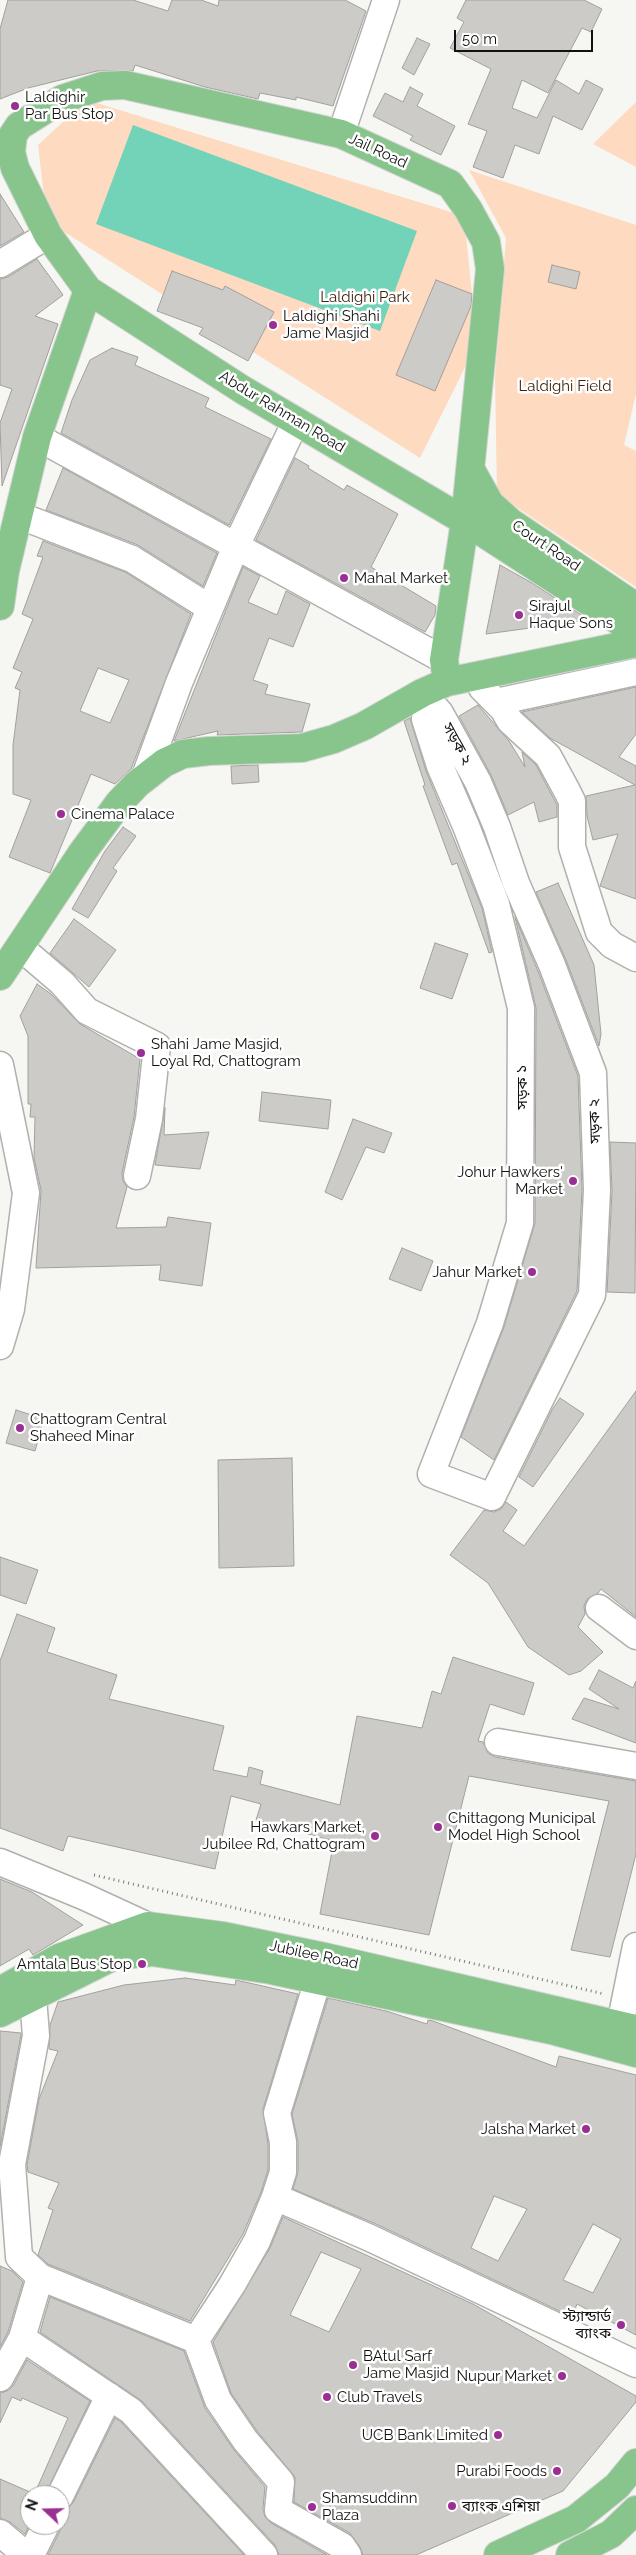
<!DOCTYPE html>
<meta charset="utf-8">
<style>
body{margin:0}
#map{position:relative;width:636px;height:2555px;overflow:hidden;background:#f6f7f3;font-family:Raleway,sans-serif}
canvas{display:block}
.north{position:absolute;left:20px;top:2485px;width:50px;height:50px;box-sizing:border-box;background:#fff;border:1px solid #a0a09f;border-radius:50%;rotate:291deg;font-size:14px;font-weight:700;line-height:20px;text-align:center;color:#111110}
.north::after{content:'';display:block;margin:auto;width:18px;height:22px;background:#992f92;clip-path:polygon(50% 0,100% 100%,50% 72%,0 100%)}
.scale{position:absolute;left:454px;top:30px;width:139px;height:22px;box-sizing:border-box;border:2px solid #111110;border-top:0;padding-left:6px;font-size:15px;line-height:18px;white-space:nowrap;color:#111110;-webkit-text-stroke:4px #fff;paint-order:stroke}
</style>
<div id="map">
<canvas width="636" height="2555"></canvas>
<div class="north">N</div>
<div class="scale">50 m</div>
</div>
<script>
const context = document.querySelector('canvas').getContext('2d');
context.lineJoin = 'round';
function fill(path, color) { context.fillStyle = color; context.fill(path, 'evenodd'); }
const poly = rows => new Path2D(rows.map(r => 'M' + r).join(''));
function strokePath(path, color, width, dash) { context.strokeStyle = color; context.lineWidth = width; context.lineCap = dash ? 'butt' : 'round'; context.setLineDash(dash || []); context.stroke(path); }
function drawText(font, color, halo, rows, align = 'center') {
  context.font = font + ' Raleway,"Noto Sans Bengali",sans-serif'; context.lineWidth = 5; context.setLineDash([]); context.textBaseline = 'middle'; context.strokeStyle = halo; context.fillStyle = color; for (const [text, x, y, turn = 0] of rows) {
    context.save(); context.translate(x, y); context.rotate((+turn || 0) * Math.PI / 180); context.textAlign = isNaN(turn) ? turn : align; if (halo) context.strokeText(text, 0, 0); context.fillText(text, 0, 0); context.restore();
  }
}
fill(poly([
 [87,100,464,216,477,343,420,458,47,221,38,145],
 [636,102,636,167,593,144],
 [469,170,636,225,636,394,624,445,636,451,636,587,497,494,495,377,506,238]
]), '#fedac1');
fill(poly([
 [133,125,417,231,380,331,96,224]
]), '#73d3b8');
const building = poly([
 [8,0,133,0,168,11,172,0,201,0,218,6,219,0,345,0,366,11,333,106,296,97,296,100,260,93,258,99,205,87,135,65,133,71,97,71,28,88,0,99,0,29,8,0],
 [466,0,584,0,602,9,591,32,582,28,548,93,522,80,512,108,537,118,556,80,579,94,586,80,603,89,582,130,553,116,539,154,515,145,503,178,473,167,487,131,468,124,491,69,450,48,464,22,457,18,466,0],
 [417,38,430,44,414,75,402,68,417,38],
 [410,87,423,94,417,106,455,126,441,155,410,140,413,136,373,116,385,93,403,102,410,87],
 [0,194,24,232,0,246,0,194],
 [37,259,63,295,35,316,58,324,2,486,0,423,12,389,0,385,0,279,8,277,37,259],
 [552,265,580,272,576,289,548,282,552,265],
 [172,271,223,290,225,286,274,312,248,361,199,334,203,328,157,311,172,271],
 [436,280,472,294,471,306,435,391,396,375,436,280],
 [112,348,138,357,135,365,209,398,205,407,271,439,229,525,61,433,72,400,90,360,112,348],
 [295,458,309,466,308,468,344,490,347,485,398,514,371,567,436,606,435,615,425,632,256,540,295,458],
 [63,468,217,553,203,586,138,545,46,510,63,468],
 [43,541,125,572,191,614,131,769,115,784,91,774,50,873,9,857,31,800,13,794,13,745,20,690,15,688,22,672,13,668,33,619,22,614,43,557,37,556,43,541],
 [98,668,129,680,110,723,80,711,98,668],
 [500,565,532,583,589,620,486,634,500,565],
 [243,567,260,576,248,602,277,615,286,591,310,604,293,647,269,638,253,680,268,685,265,694,310,704,302,732,217,735,218,731,174,741,243,567],
 [636,687,636,734,619,757,636,766,636,899,600,886,618,834,593,840,587,816,586,796,635,785,550,738,522,712,636,687],
 [478,705,509,741,525,767,522,752,536,765,557,805,557,817,539,822,534,802,508,815,491,775,459,716,478,705],
 [410,718,426,771,482,908,492,952,489,953,457,863,452,865,423,786,425,785,404,721,410,718],
 [258,765,259,782,232,784,231,766,258,765],
 [123,827,136,836,113,868,117,871,88,918,72,909,105,851,123,827],
 [558,883,594,965,601,1034,599,1046,566,960,536,892,558,883],
 [515,917,538,971,578,1076,582,1190,577,1291,494,1460,461,1437,504,1327,535,1223,536,1008,515,917],
 [74,919,116,950,89,987,50,953,74,919],
 [435,943,468,954,452,999,420,988,435,943],
 [37,984,51,994,80,1024,140,1059,134,1117,122,1173,123,1181,127,1187,116,1228,166,1227,168,1217,211,1223,202,1286,159,1280,161,1265,36,1268,41,1190,34,1158,35,1117,30,1117,31,1104,28,1104,28,1036,20,1016,37,984],
 [262,1092,331,1100,328,1129,259,1121,262,1092],
 [165,1108,164,1135,209,1132,200,1169,155,1165,165,1108],
 [353,1119,392,1133,384,1153,366,1147,342,1200,325,1192,353,1119],
 [610,1142,636,1143,635,1293,607,1292,612,1191,610,1142],
 [402,1248,433,1261,421,1291,389,1279,402,1248],
 [636,1391,636,1617,601,1589,598,1593,587,1599,584,1606,585,1614,578,1627,603,1652,581,1671,569,1675,528,1647,488,1583,450,1555,484,1510,494,1512,501,1509,506,1502,517,1510,503,1531,524,1546,636,1391],
 [560,1398,584,1414,533,1487,519,1477,552,1410,560,1398],
 [16,1410,44,1419,35,1451,6,1443,16,1410],
 [292,1458,294,1566,219,1568,218,1460,292,1458],
 [0,1557,38,1570,26,1604,0,1595,0,1557],
 [17,1614,55,1628,47,1652,117,1675,109,1699,224,1726,213,1770,247,1777,249,1767,263,1771,260,1784,340,1805,357,1716,422,1728,432,1691,441,1694,453,1657,534,1683,524,1715,490,1704,478,1741,483,1742,488,1753,495,1757,636,1781,636,1854,610,1957,571,1950,609,1801,469,1776,429,1935,320,1914,334,1841,256,1820,261,1804,231,1796,215,1869,68,1836,63,1851,0,1828,0,1661,17,1614],
 [599,1670,633,1688,636,1681,636,1743,572,1719,584,1698,619,1709,589,1689,599,1670],
 [0,1879,32,1892,83,1925,33,1955,29,1949,0,1966,0,1879],
 [185,1978,235,1985,236,1980,298,1994,263,2109,268,2144,268,2170,261,2192,243,2234,190,2321,48,2264,38,2255,53,2210,48,2208,59,2183,28,2172,27,2165,39,2099,58,2051,49,2049,50,2025,58,2002,124,1985,185,1978],
 [328,1998,386,2011,427,2024,428,2020,433,2021,556,2067,559,2056,636,2075,636,2335,577,2304,572,2317,376,2224,293,2189,298,2172,298,2142,292,2114,328,1998],
 [494,2196,527,2209,498,2261,471,2248,494,2196],
 [593,2224,621,2239,593,2293,563,2280,593,2224],
 [0,2031,21,2033,21,2035,0,2147,0,2031],
 [283,2217,473,2304,636,2396,636,2402,563,2491,416,2555,363,2555,360,2547,350,2533,294,2502,295,2477,257,2431,231,2393,213,2342,270,2248,283,2217],
 [321,2252,361,2269,329,2332,290,2315,321,2252],
 [0,2266,12,2271,23,2282,8,2332,0,2347,0,2266],
 [50,2297,184,2351,205,2408,234,2450,265,2487,263,2508,265,2517,271,2523,327,2555,279,2555,275,2545,142,2401,40,2332,50,2297],
 [27,2360,90,2401,45,2495,34,2495,68,2418,22,2398,21,2401,12,2397,0,2423,0,2393,7,2391,13,2386,27,2360],
 [115,2418,121,2422,244,2555,48,2555,60,2531,60,2517,64,2510,73,2503,115,2418],
 [0,2479,30,2492,30,2523,25,2534,10,2522,0,2518,0,2479]
]);
fill(building, '#cccbc7');
strokePath(building, '#a2a09c', 1);
const minor = poly([
 [341,134,386,0],
 [0,264,48,235],
 [37,437,444,660],
 [18,515,132,559,210,608],
 [477,678,482,688,503,709,510,721,548,756,567,791,572,801,572,847,599,932,612,945,636,958],
 [422,693,440,713,425,719,440,766,466,826,496,904,521,1008,520,1223,490,1323,431,1474,492,1497,592,1295,597,1190,593,1073,552,965,516,883,497,827,478,782,440,713],
 [496,702,636,672],
 [144,779,179,683,236,546,296,421],
 [20,947,62,983,87,1011,157,1046,149,1119,137,1176],
 [0,1065,26,1193,11,1309,0,1346],
 [599,1608,636,1636],
 [498,1742,636,1766],
 [0,1862,83,1896,148,1926],
 [620,2025,636,1946],
 [275,2197,370,2238,636,2364],
 [40,2277,196,2340,218,2400,245,2440,281,2482,278,2510,342,2546,348,2555],
 [22,2338,131,2411,264,2555],
 [196,2340,232,2285,257,2241,275,2197,283,2172,283,2142,277,2113,324,1960],
 [0,2378,22,2338,40,2277,19,2257,12,2164,36,2036,33,1997,27,1977],
 [60,2496,109,2396],
 [0,2533,26,2555],
 [31,2555,46,2525]
]);
const major = poly([
 [471,470,490,504,510,522,636,607],
 [0,606,5,571,37,437,88,290],
 [447,682,444,660,465,521,490,269,486,242,468,209,450,184,341,134,125,85,102,86,62,99,19,126,13,135,11,152,15,168,48,235,88,290,243,390,465,521,636,632],
 [0,976,82,853,119,803,137,784,164,763,183,754,209,751,302,748,334,739,364,726,422,693,447,682,636,643],
 [0,1991,59,1958,148,1926,223,1936,325,1957,636,2029],
 [0,2013,114,1956,152,1952,271,1970,551,2030,636,2053],
 [498,2555,576,2519,617,2486,636,2463],
 [570,2555,611,2534,636,2510]
]);
strokePath(minor, '#b0b1ad', 29);
strokePath(major, '#d4d4d4', 30);
strokePath(poly([
 [94,1875,604,1994]
]), '#7a7a78', 3, [1, 4]);
strokePath(minor, '#fff', 26);
strokePath(major, '#88c58c', 28);
for (const [x, y, r, color] of [
 [15,106,5,"#992f92"],
 [273,325,5,"#992f92"],
 [344,578,5,"#992f92"],
 [519,615,5,"#992f92"],
 [61,814,5,"#992f92"],
 [141,1053,5,"#992f92"],
 [573,1181,5,"#992f92"],
 [532,1272,5,"#992f92"],
 [20,1428,5,"#992f92"],
 [438,1827,5,"#992f92"],
 [375,1836,5,"#992f92"],
 [142,1964,5,"#992f92"],
 [586,2129,5,"#992f92"],
 [621,2325,5,"#992f92"],
 [353,2365,5,"#992f92"],
 [562,2376,5,"#992f92"],
 [327,2397,5,"#992f92"],
 [498,2435,5,"#992f92"],
 [557,2471,5,"#992f92"],
 [452,2506,5,"#992f92"],
 [312,2507,5,"#992f92"]
]) { const dot = new Path2D(); dot.arc(x, y, r, 0, 2 * Math.PI); context.fillStyle = color; context.fill(dot); strokePath(dot, '#fff', 2); }
drawText('15px', '#111110', '#fff', [
 ["Laldighir",25,97],
 ["Par Bus Stop",25,114],
 ["Laldighi Shahi",283,316],
 ["Jame Masjid",283,333],
 ["Mahal Market",354,578],
 ["Sirajul",529,606],
 ["Haque Sons",529,623],
 ["Cinema Palace",71,814],
 ["Shahi Jame Masjid,",151,1044],
 ["Loyal Rd, Chattogram",151,1061],
 ["Johur Hawkers'",563,1172,"right"],
 ["Market",563,1189,"right"],
 ["Jahur Market",522,1272,"right"],
 ["Chattogram Central",30,1419],
 ["Shaheed Minar",30,1436],
 ["Chittagong Municipal",448,1818],
 ["Model High School",448,1835],
 ["Hawkars Market,",365,1827,"right"],
 ["Jubilee Rd, Chattogram",365,1844,"right"],
 ["Amtala Bus Stop",132,1964,"right"],
 ["Jalsha Market",576,2129,"right"],
 ["স্ট্যান্ডার্ড",611,2316,"right"],
 ["ব্যাংক",611,2333,"right"],
 ["BAtul Sarf",363,2356],
 ["Jame Masjid",363,2373],
 ["Nupur Market",552,2376,"right"],
 ["Club Travels",337,2397],
 ["UCB Bank Limited",488,2435,"right"],
 ["Purabi Foods",547,2471,"right"],
 ["Shamsuddinn",322,2498],
 ["Plaza",322,2515],
 ["ব্যাংক এশিয়া",462,2506]
], 'left');
drawText('15px', '#111110', '#fff', [
 ["Jail Road",378,151,25],
 ["Abdur Rahman Road",282,412,31],
 ["Court Road",546,546,34],
 ["সড়ক ২",457,744,61],
 ["সড়ক ১",522,1087,-90],
 ["সড়ক ২",595,1121,-92],
 ["Jubilee Road",314,1955,12]
]);
drawText('15px', '#3e240f', '#fff', [
 ["Laldighi Park",365,297],
 ["Laldighi Field",565,386]
]);
</script>
